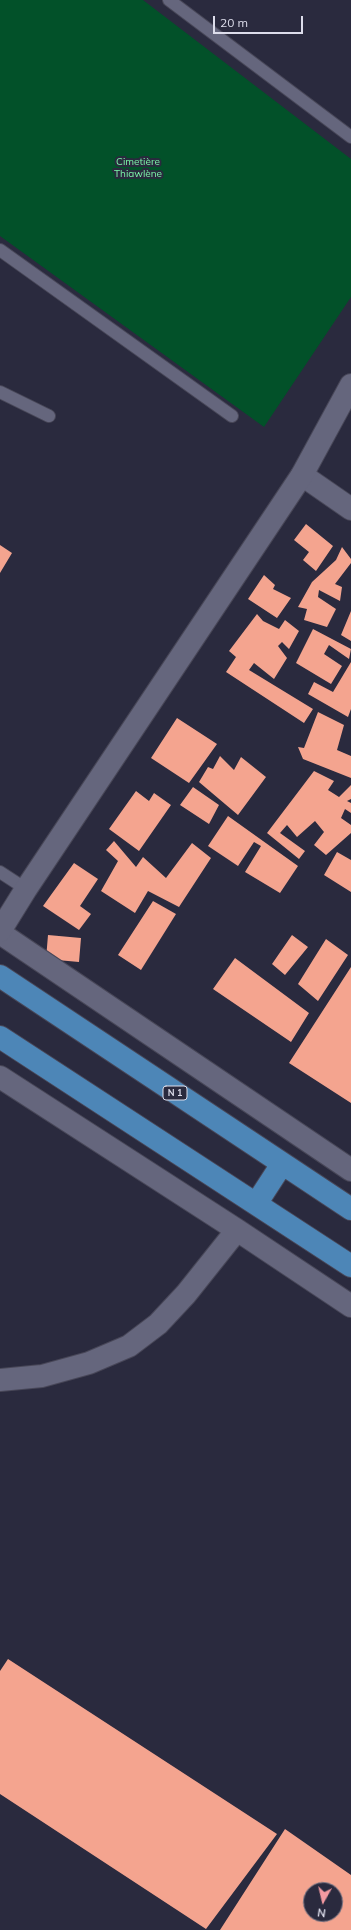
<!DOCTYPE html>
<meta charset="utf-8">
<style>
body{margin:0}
#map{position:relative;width:351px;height:1930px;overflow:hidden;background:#2a2a3e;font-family:Mulish,sans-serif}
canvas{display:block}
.north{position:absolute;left:303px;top:1882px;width:40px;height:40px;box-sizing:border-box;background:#2a2a3e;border:1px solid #727283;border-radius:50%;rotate:188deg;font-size:11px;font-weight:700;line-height:16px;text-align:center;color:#ddddeb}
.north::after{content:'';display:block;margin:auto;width:14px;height:18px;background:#f49aa1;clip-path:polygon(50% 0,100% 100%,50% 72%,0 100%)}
.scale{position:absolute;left:213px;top:16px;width:90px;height:18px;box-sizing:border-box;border:2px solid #ddddeb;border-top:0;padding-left:5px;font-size:12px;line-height:14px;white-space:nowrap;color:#ddddeb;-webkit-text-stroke:3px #2a2a3e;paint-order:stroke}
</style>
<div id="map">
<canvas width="351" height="1930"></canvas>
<div class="north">N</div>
<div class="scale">20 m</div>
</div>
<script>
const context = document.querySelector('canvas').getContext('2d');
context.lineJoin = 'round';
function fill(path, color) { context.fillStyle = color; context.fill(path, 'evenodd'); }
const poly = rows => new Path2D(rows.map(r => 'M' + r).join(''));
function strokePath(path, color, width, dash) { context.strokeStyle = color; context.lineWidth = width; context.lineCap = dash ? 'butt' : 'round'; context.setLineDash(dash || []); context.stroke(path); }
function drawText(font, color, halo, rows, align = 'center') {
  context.font = font + ' Mulish,sans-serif'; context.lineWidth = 4; context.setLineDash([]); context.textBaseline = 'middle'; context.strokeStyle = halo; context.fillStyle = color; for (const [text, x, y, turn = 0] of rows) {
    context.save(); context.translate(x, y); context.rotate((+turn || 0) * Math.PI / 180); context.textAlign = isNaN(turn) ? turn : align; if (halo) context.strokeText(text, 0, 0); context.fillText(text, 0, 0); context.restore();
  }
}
fill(poly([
 [0,0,143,0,351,159,351,297,264,427,0,236]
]), '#025129');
fill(poly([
 [306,524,333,546,316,571,303,560,309,552,294,540],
 [0,545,12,553,0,573],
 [342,547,351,559,351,563,335,584,342,587,340,601,319,590,318,597,336,609,327,627,304,620,307,609,298,607,312,582,336,560],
 [264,575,275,585,273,589,291,598,277,618,248,599],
 [351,611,351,641,341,635],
 [257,614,263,621,279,629,285,620,299,631,289,649,282,642,278,646,287,658,274,679,254,663,249,670,313,709,304,723,226,672,236,657,229,651],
 [313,629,351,649,349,659,329,645,324,654,342,666,331,684,296,663],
 [351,662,351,709,348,717,308,694,314,682,333,692],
 [318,712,344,725,337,750,351,756,351,778,303,759,298,747,304,748],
 [177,718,217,744,189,783,151,758],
 [220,756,234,770,241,757,266,777,238,815,199,782,208,767,213,769],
 [314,771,334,781,328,790,339,797,351,785,351,799,347,801,351,803,351,813,345,809,341,818,351,825,351,833,326,855,314,845,324,832,315,821,297,837,287,825,280,833,305,851,299,859,267,833],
 [193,787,219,805,209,824,180,805],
 [136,791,149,801,154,793,171,805,139,851,109,829],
 [228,816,298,866,280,893,245,872,261,846,254,842,238,866,208,846],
 [114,841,136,867,143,857,166,878,192,843,211,858,179,907,148,891,135,913,101,891,118,861,106,850],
 [337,852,351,860,351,892,324,875],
 [74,863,98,879,80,906,91,914,79,930,43,906],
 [153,901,176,914,141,970,118,955],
 [48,935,81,938,79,962,46,959],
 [292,935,308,947,285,975,272,964],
 [326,939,348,955,318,1001,298,984],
 [235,958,309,1013,291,1042,213,989],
 [351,967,351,1103,289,1063],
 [8,1659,277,1834,206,1929,0,1794,0,1671],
 [285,1829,351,1875,351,1930,220,1930],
 [311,1890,335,1890,335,1914,311,1914]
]), '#f4a48f');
const lane = poly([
 [169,0,351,137],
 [0,250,232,416],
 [0,392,49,416],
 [0,872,26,889]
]);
const street = poly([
 [302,475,351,509],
 [0,933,351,1170],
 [0,1077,237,1230,351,1306],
 [0,1380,42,1376,89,1363,129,1346,158,1324,186,1294,237,1230]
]);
const secondary = poly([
 [0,931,26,889,302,475,351,385]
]);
const highway = poly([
 [0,976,351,1209],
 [0,1037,351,1266],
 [256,1204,282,1164]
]);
strokePath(lane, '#484758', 14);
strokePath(street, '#484758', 24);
strokePath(secondary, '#484758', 24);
strokePath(highway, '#484758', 24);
strokePath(lane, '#65667d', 12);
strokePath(street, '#65667d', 22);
strokePath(secondary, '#65667d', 22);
strokePath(highway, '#4d86b7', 22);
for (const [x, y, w] of [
 [175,1093,24]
]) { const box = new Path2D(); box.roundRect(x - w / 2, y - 7, w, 14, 3); context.fillStyle = '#2a2a3e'; context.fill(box); strokePath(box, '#ddddeb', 1); }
drawText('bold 9px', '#ddddeb', null, [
 ["N 1",175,1093]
]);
drawText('10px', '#7df8aa', '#2a2a3e', [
 ["Cimetière",138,162],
 ["Thiawlène",138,174]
]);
</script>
